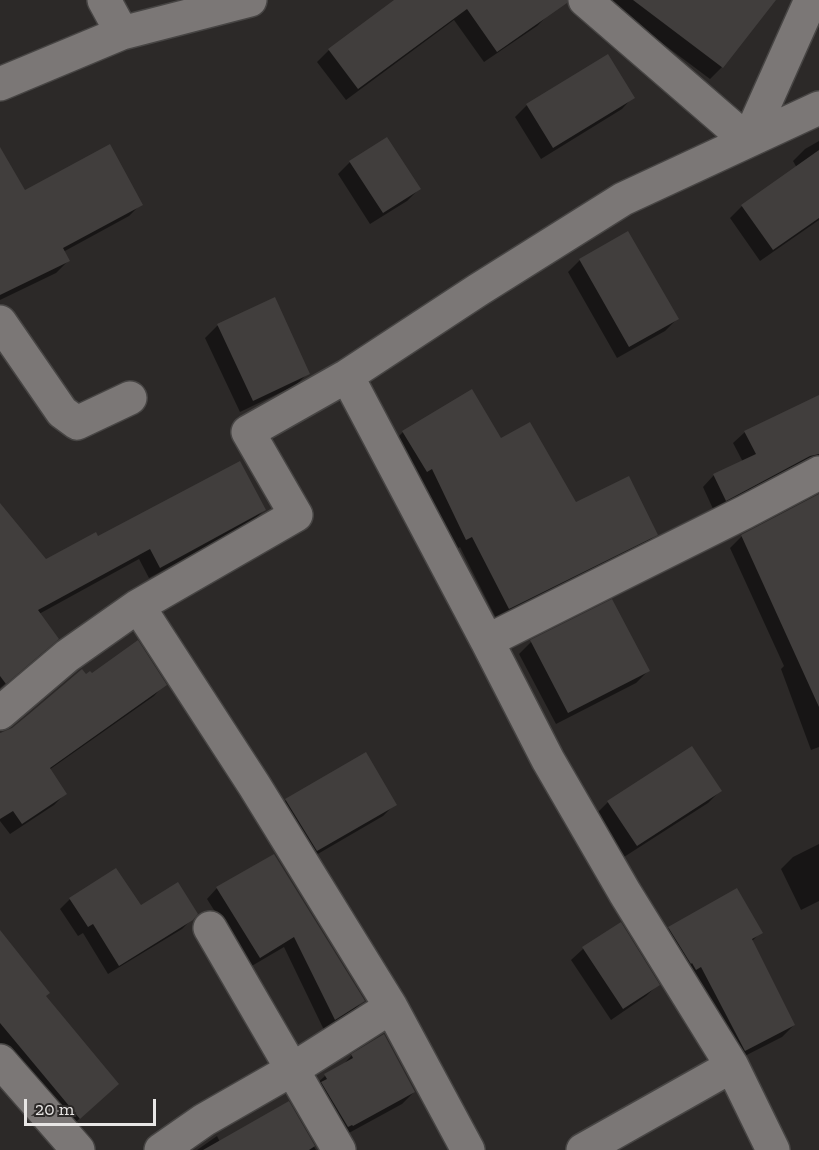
<!DOCTYPE html>
<style>
body{margin:0}
#map{position:relative;width:819px;height:1150px;overflow:hidden;background:#2c2928;font-family:"Zilla Slab",serif}
canvas{display:block}
.scale{position:absolute;left:24px;top:1099px;width:132px;height:27px;box-sizing:border-box;border:3px solid #e8e6e5;border-top:0;padding-left:8px;font-size:18px;line-height:21px;white-space:nowrap;color:#e8e6e5;-webkit-text-stroke:4px #2c2928;paint-order:stroke}
</style>
<div id="map">
<canvas width="819" height="1150"></canvas>
<div class="scale">20 m</div>
</div>
<script>
const context = document.querySelector('canvas').getContext('2d');
context.lineJoin = 'round';
function fill(path, color) { context.fillStyle = color; context.fill(path, 'evenodd'); }
const poly = rows => new Path2D(rows.map(r => 'M' + r).join(''));
function strokePath(path, color, width, dash) { context.strokeStyle = color; context.lineWidth = width; context.lineCap = dash ? 'butt' : 'round'; context.setLineDash(dash || []); context.stroke(path); }
fill(poly([
 [396,0,539,0,549,14,537,26,484,62,454,20,346,100,317,62,329,50],
 [611,0,774,0,722,67,710,79,654,37,648,42,603,12],
 [633,97,622,109,541,159,515,117,527,105],
 [819,141,819,220,760,261,730,218,742,206,797,168,793,161,805,149],
 [0,150,24,192,141,204,129,216,63,252,68,261,56,273,0,300],
 [350,162,419,189,407,201,370,224,338,174],
 [580,260,677,319,665,331,617,358,568,272],
 [274,299,308,373,296,385,240,412,205,338,217,326],
 [819,397,819,471,714,511,703,487,714,475,743,462,733,443,745,432],
 [403,432,501,440,575,504,656,534,644,546,497,620,460,547,454,551,391,444],
 [819,496,819,747,811,750,781,669,784,666,730,548,742,536],
 [0,504,46,561,97,538,264,510,253,521,149,578,139,559,39,614,46,650,0,688],
 [531,642,648,671,636,683,556,724,519,654],
 [92,675,165,684,154,696,49,770,65,794,54,805,10,834,0,821,0,733,12,729,85,676],
 [691,748,720,791,708,803,624,857,596,814,608,802],
 [365,754,395,804,383,816,304,862,274,812,286,800],
 [819,844,819,901,801,910,781,869,793,857],
 [274,856,363,1001,353,1011,324,1030,284,947,250,967,207,899,217,888],
 [70,899,141,907,192,919,182,929,108,974,83,933,78,936,60,909],
 [621,924,658,985,646,996,611,1020,571,960,583,949],
 [669,928,761,932,751,942,794,1025,782,1037,733,1062,657,940],
 [0,933,44,996,106,1095,68,1129,0,1059],
 [352,1055,414,1092,402,1104,336,1140,313,1087,325,1076,341,1067],
 [288,1103,316,1150,197,1150,217,1136,220,1142]
]), '#0007');
fill(poly([
 [394,0,567,0,567,3,497,52,467,9,358,89,328,49],
 [633,0,776,0,723,68],
 [608,54,635,98,553,148,526,104],
 [387,137,421,189,383,213,349,161],
 [110,144,143,205,63,248,70,261,0,295,0,147,25,190],
 [819,150,819,218,773,250,741,205],
 [628,231,679,319,629,347,579,259],
 [275,297,310,374,253,401,217,324],
 [472,389,501,438,530,422,576,502,629,476,658,535,509,609,472,537,466,540,432,469,427,472,402,431],
 [819,395,819,454,810,456,726,501,713,474,756,454,744,431],
 [240,461,266,510,160,568,150,549,38,610,59,639,6,684,0,676,0,503,46,559,96,532,98,536],
 [819,494,819,707,741,535],
 [612,599,650,671,568,713,530,640],
 [138,640,167,685,50,768,67,794,22,824,13,811,0,819,0,733,12,728,29,714,82,669,86,674,90,671,92,673],
 [692,746,722,791,637,846,607,801],
 [366,752,397,805,317,851,285,799],
 [274,854,365,1001,335,1020,294,937,260,958,216,887],
 [116,868,141,905,178,882,198,914,193,920,119,966,93,924,88,927,69,898],
 [737,888,763,933,752,939,795,1025,745,1051,701,967,696,970,692,963,691,964,668,927],
 [621,922,660,985,623,1009,582,947],
 [0,930,50,993,46,996,119,1084,80,1119,0,1023],
 [384,1034,415,1092,353,1126,352,1125,348,1127,321,1082,327,1079,324,1074,353,1058,351,1054],
 [289,1101,315,1146,309,1150,203,1150]
]), '#413e3d');
const street = poly([
 [104,0,122,33],
 [585,0,748,141,811,0],
 [0,84,122,33,250,0],
 [0,322,62,412,77,423,130,398],
 [347,376,487,641],
 [138,606,296,515,248,432,347,376,478,290,623,199,819,108],
 [0,713,67,656,138,606,254,785,391,1007],
 [210,928,339,1150],
 [0,1061,78,1150],
 [732,1066,773,1150],
 [161,1150,204,1120,293,1069,391,1007,468,1150],
 [583,1150,732,1066,625,893,548,760,487,641,745,512,819,473]
]);
strokePath(street, '#474544', 36);
strokePath(street, '#7b7776', 33);
</script>
